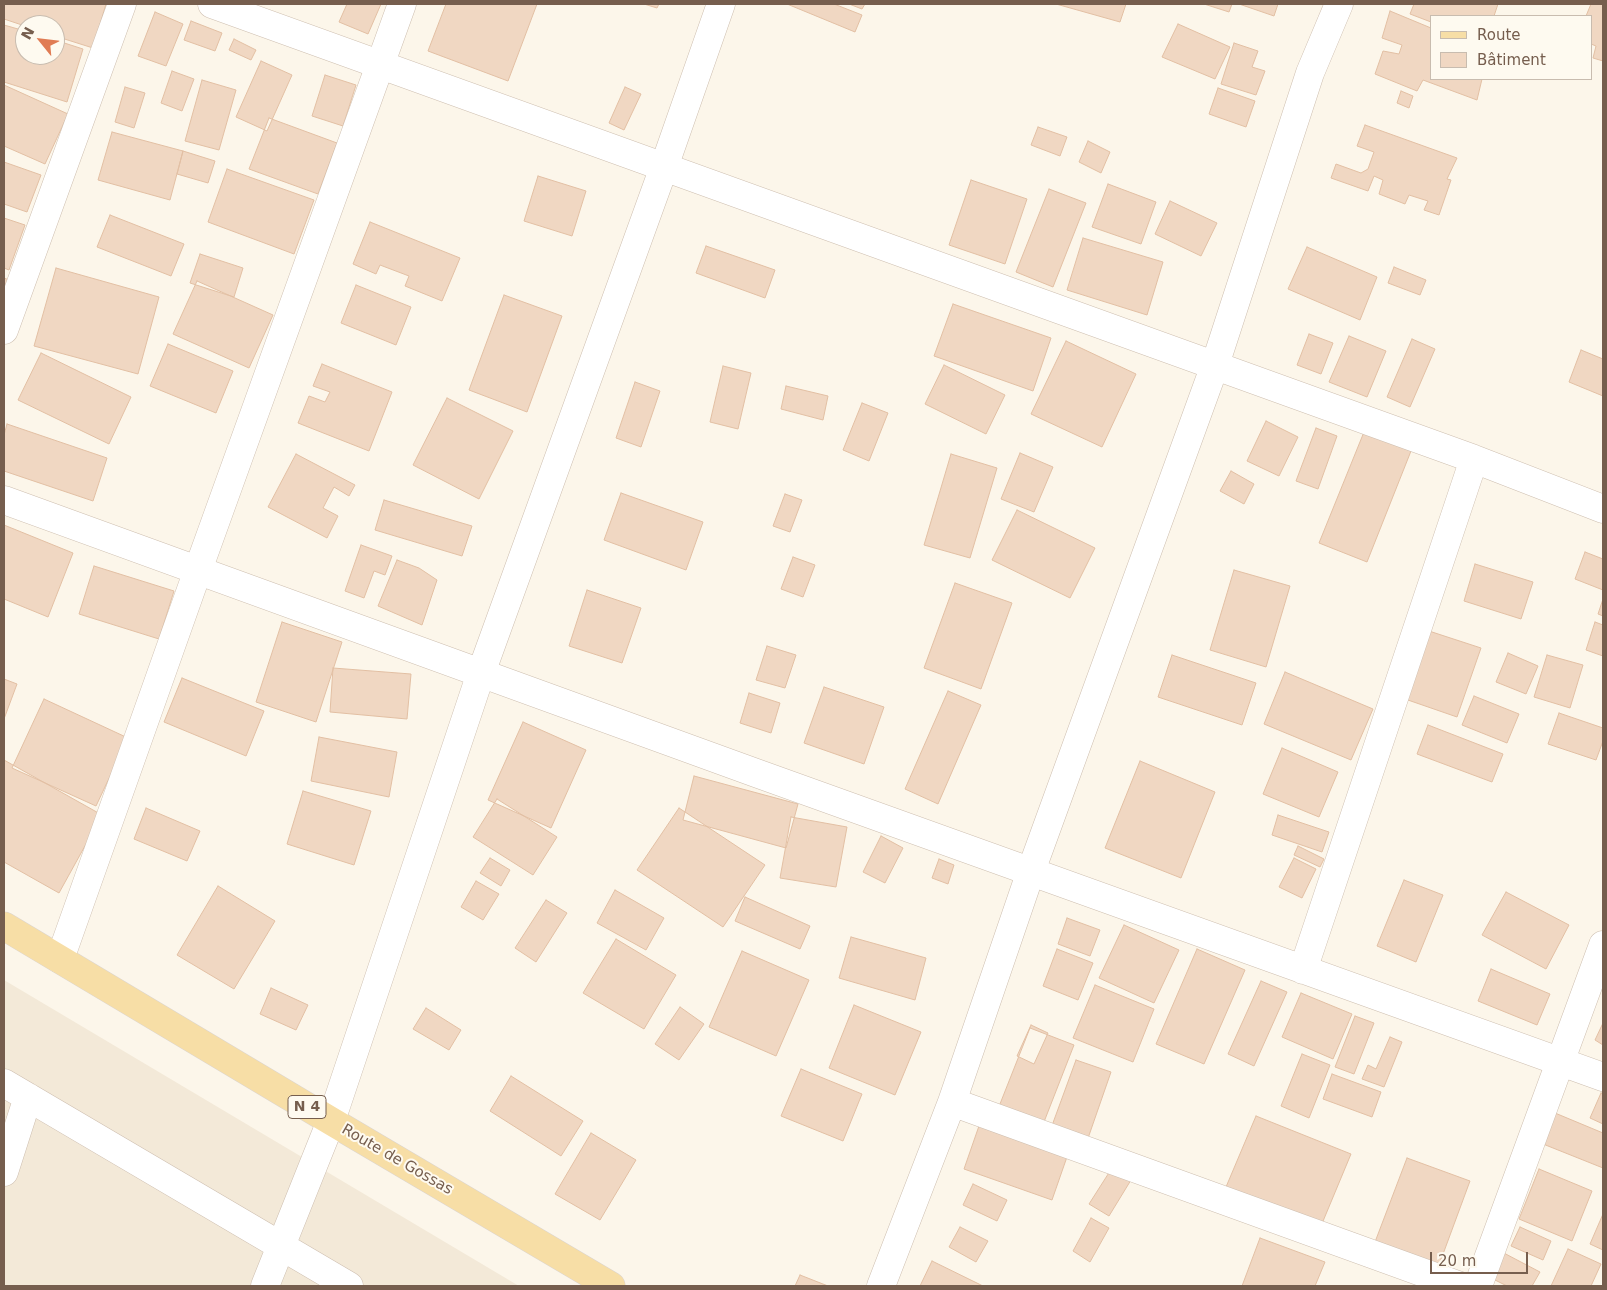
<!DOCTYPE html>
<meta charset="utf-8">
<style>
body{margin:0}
#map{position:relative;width:1607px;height:1290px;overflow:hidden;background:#fcf6ea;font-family:"DejaVu Sans",sans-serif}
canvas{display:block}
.frame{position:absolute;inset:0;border:5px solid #765e4e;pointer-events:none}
.legend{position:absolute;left:1430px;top:15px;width:162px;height:65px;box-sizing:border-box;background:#fefaf0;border:1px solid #c8bcaf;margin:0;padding:6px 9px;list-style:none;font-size:15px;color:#765e4e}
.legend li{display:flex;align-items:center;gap:10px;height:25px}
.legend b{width:25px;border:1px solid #c8bcaf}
.north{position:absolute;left:15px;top:15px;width:50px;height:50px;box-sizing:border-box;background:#fefaf0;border:1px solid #c8bcaf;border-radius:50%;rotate:299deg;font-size:14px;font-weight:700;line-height:20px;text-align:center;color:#765e4e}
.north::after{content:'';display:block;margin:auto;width:18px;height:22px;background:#e07c54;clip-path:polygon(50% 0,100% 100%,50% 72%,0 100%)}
.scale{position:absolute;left:1430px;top:1252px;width:98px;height:22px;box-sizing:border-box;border:2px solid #765e4e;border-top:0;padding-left:6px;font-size:15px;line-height:18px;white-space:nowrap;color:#765e4e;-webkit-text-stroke:4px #fefaf0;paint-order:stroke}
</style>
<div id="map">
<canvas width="1607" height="1290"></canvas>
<div class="frame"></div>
<ul class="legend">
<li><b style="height:6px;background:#f7dea6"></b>Route</li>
<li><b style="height:14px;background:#f0d7c2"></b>Bâtiment</li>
</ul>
<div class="north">N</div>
<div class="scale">20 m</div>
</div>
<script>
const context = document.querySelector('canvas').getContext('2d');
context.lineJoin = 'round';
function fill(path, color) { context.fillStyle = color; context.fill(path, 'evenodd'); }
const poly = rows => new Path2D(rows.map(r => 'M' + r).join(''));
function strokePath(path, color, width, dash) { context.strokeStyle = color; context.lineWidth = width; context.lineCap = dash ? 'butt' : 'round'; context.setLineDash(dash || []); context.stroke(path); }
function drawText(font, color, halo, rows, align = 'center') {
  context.font = font + ' "DejaVu Sans",sans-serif'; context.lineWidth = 4; context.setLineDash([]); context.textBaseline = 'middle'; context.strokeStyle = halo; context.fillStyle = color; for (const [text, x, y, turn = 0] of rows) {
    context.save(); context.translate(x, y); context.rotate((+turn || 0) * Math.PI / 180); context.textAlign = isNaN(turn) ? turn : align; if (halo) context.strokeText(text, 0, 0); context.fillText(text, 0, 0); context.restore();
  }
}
fill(poly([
 [4,980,519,1286,4,1286]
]), '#f3e9d8');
const building = poly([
 [4,4,106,4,93,48,55,36,55,25,25,26,4,19,4,4],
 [347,4,381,4,368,34,339,22,347,4],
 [446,4,537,4,508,81,428,51,446,4],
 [644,4,659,4,657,8,644,4],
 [787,4,834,4,862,15,855,32,787,4],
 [849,4,865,4,862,9,849,4],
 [1056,4,1126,4,1120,22,1056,4],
 [1204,4,1232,4,1229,12,1204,4],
 [1239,4,1278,4,1274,16,1239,4],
 [1414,4,1498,4,1494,16,1431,16,1431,22,1410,14,1414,4],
 [1591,4,1603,4,1603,61,1593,58,1596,46,1591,44,1591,16,1586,16,1591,4],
 [1390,11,1431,28,1431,79,1482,79,1477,100,1423,80,1417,91,1375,74,1383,51,1399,54,1402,45,1382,38,1390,11],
 [155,12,183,24,166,66,138,56,155,12],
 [191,21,222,33,215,51,184,40,191,21],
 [1178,24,1230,47,1215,79,1162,57,1178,24],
 [4,25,25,31,25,55,55,55,55,40,83,49,67,102,4,82,4,25],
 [234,39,256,50,251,60,229,50,234,39],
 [1234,43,1258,51,1252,67,1265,71,1256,95,1221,84,1234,43],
 [261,61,292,75,267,131,236,117,261,61],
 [172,71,194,79,182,111,161,103,172,71],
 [325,75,356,85,343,126,312,116,325,75],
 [202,80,236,90,219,150,185,141,202,80],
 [4,85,68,114,45,164,4,146,4,85],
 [125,87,145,93,134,128,115,122,125,87],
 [625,87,641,94,624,130,609,123,625,87],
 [1218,88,1255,101,1246,127,1209,114,1218,88],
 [1401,91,1413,96,1409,108,1397,103,1401,91],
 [269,118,337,143,318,194,249,169,269,118],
 [1365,125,1457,158,1447,179,1451,180,1439,215,1424,210,1428,201,1409,195,1405,204,1379,194,1383,180,1374,176,1368,191,1331,178,1336,164,1361,173,1368,169,1374,152,1357,146,1365,125],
 [1038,127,1067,137,1060,156,1031,145,1038,127],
 [112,132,183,151,170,200,98,180,112,132],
 [1088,141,1110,152,1101,173,1079,162,1088,141],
 [183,151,215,161,208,183,177,174,183,151],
 [4,162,41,175,27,212,4,204,4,162],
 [227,169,314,200,294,254,208,222,227,169],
 [538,176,586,191,572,236,524,221,538,176],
 [971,180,1027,199,1005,264,949,245,971,180],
 [1108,184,1156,202,1141,244,1092,227,1108,184],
 [1049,189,1086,203,1053,287,1016,272,1049,189],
 [1170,201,1217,223,1201,256,1155,234,1170,201],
 [110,215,184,244,171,276,97,247,110,215],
 [4,218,25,225,9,270,4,268,4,218],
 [370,222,460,258,442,301,405,286,409,276,380,265,376,274,353,264,370,222],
 [1083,238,1163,262,1147,315,1067,290,1083,238],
 [706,246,775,270,765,298,696,273,706,246],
 [1307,247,1377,277,1360,320,1288,289,1307,247],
 [200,254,243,268,234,297,190,283,200,254],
 [1394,267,1426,280,1420,295,1388,283,1394,267],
 [56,268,159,297,138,374,34,346,56,268],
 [4,278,9,280,4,292,4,278],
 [197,281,273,315,249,368,173,334,197,281],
 [356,285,411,307,396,345,341,323,356,285],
 [504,295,562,316,527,412,469,390,504,295],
 [953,304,1051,338,1033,391,934,356,953,304],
 [1309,334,1333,343,1321,374,1297,365,1309,334],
 [1349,336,1386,351,1367,397,1329,382,1349,336],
 [1412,339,1435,349,1410,407,1387,397,1412,339],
 [1066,341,1136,374,1102,447,1031,414,1066,341],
 [168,344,233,371,216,413,150,386,168,344],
 [1581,350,1603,359,1603,396,1569,382,1581,350],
 [41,353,131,397,109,444,18,400,41,353],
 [322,364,392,392,369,451,298,423,309,396,325,402,330,392,313,386,322,364],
 [944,365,1005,395,986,434,925,404,944,365],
 [723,366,751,373,738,429,710,422,723,366],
 [635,382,660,391,641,447,616,438,635,382],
 [786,386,828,396,823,420,781,409,786,386],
 [447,398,513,431,479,499,413,465,447,398],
 [862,403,888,413,869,461,843,450,862,403],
 [1266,421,1298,437,1279,476,1247,461,1266,421],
 [7,424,107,458,93,501,4,471,4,435,7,424],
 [1316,428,1337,436,1318,489,1296,481,1316,428],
 [1364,432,1411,451,1367,562,1319,543,1364,432],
 [1020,453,1053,467,1034,512,1001,499,1020,453],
 [296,454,355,485,349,496,334,487,323,508,338,516,327,538,268,507,296,454],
 [951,454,997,468,970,558,924,545,951,454],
 [1231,471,1254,484,1244,504,1220,491,1231,471],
 [621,493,703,522,686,570,604,540,621,493],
 [785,494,802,500,790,532,773,526,785,494],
 [384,500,472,526,462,556,375,530,384,500],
 [1017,510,1095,548,1070,598,992,560,1017,510],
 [4,525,73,553,48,617,4,599,4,525],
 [361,545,392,556,385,575,374,571,364,598,345,591,361,545],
 [1585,552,1603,559,1603,590,1575,579,1585,552],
 [793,557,815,565,803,597,781,589,793,557],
 [397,560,419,568,437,580,422,625,378,606,397,560],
 [1475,564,1533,582,1521,619,1464,601,1475,564],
 [94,566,174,591,159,639,79,614,94,566],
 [1234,570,1290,586,1266,667,1210,650,1234,570],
 [955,583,1012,603,981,689,924,668,955,583],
 [587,590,641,608,622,663,569,646,587,590],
 [1603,599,1603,616,1598,614,1603,599],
 [282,622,342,642,316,722,256,702,282,622],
 [1595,622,1603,625,1603,656,1586,650,1595,622],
 [1429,631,1481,648,1457,717,1405,699,1429,631],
 [767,646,796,655,785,688,756,680,767,646],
 [1508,653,1538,666,1526,694,1496,682,1508,653],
 [1172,655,1256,683,1242,725,1158,697,1172,655],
 [1547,655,1583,665,1570,708,1534,697,1547,655],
 [333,668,411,674,407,719,330,712,333,668],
 [1285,672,1373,709,1351,760,1264,724,1285,672],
 [182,678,264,711,246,756,164,722,182,678],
 [4,679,17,684,4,719,4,679],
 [824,687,884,707,864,764,804,743,824,687],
 [948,691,981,705,938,804,905,789,948,691],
 [749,693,780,703,771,733,740,723,749,693],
 [1474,696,1519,714,1507,743,1462,725,1474,696],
 [44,699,128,738,96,806,12,768,44,699],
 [1559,713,1603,728,1603,741,1596,760,1548,744,1559,713],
 [523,722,586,750,551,828,488,800,523,722],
 [1428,725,1503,754,1492,782,1417,754,1428,725],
 [319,737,397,752,389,797,311,781,319,737],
 [1282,748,1338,772,1319,817,1263,794,1282,748],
 [4,760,102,815,59,893,4,862,4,760],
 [1140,761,1215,792,1181,878,1105,848,1140,761],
 [694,776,798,804,786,848,683,820,694,776],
 [303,791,371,811,354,865,287,844,303,791],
 [497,799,557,837,533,875,473,837,497,799],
 [146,808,200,831,187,861,134,839,146,808],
 [679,808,765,865,723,927,637,870,679,808],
 [1278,815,1329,832,1322,852,1272,835,1278,815],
 [791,817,847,827,836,887,780,878,791,817],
 [881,836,903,848,885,883,863,872,881,836],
 [1298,846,1324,859,1320,867,1294,855,1298,846],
 [490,858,510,870,501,886,480,873,490,858],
 [1294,858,1316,869,1302,898,1279,887,1294,858],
 [939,859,954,865,948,884,932,878,939,859],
 [1404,880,1443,895,1416,962,1377,946,1404,880],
 [476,881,499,894,483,920,461,907,476,881],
 [218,886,275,921,234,989,177,955,218,886],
 [615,890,664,918,646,950,597,923,615,890],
 [1506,892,1569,925,1546,969,1482,935,1506,892],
 [745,897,810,926,800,949,735,921,745,897],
 [546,900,567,913,536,962,515,948,546,900],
 [1067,918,1100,930,1090,956,1058,944,1067,918],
 [1124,925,1179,950,1154,1003,1099,978,1124,925],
 [851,937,926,958,915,1000,839,978,851,937],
 [616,939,676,975,644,1029,583,993,616,939],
 [1057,949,1093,963,1078,1000,1043,986,1057,949],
 [1197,949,1245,970,1204,1064,1156,1044,1197,949],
 [742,951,809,980,776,1056,709,1027,742,951],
 [1491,969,1550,994,1537,1025,1478,1001,1491,969],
 [1261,981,1287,992,1254,1066,1228,1054,1261,981],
 [1095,985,1154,1009,1133,1062,1073,1038,1095,985],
 [271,988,308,1005,296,1030,260,1014,271,988],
 [1301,993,1352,1014,1333,1059,1282,1037,1301,993],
 [854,1005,921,1032,895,1095,829,1068,854,1005],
 [680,1007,704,1024,679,1060,655,1044,680,1007],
 [426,1008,461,1030,449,1050,413,1029,426,1008],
 [1355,1016,1374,1023,1354,1074,1335,1067,1355,1016],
 [1603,1023,1603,1045,1595,1040,1603,1023],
 [1031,1025,1048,1033,1034,1064,1017,1056,1031,1025],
 [1030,1028,1074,1045,1042,1127,998,1109,1030,1028],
 [1390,1037,1402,1042,1384,1087,1362,1079,1368,1065,1376,1069,1390,1037],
 [1302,1054,1330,1065,1309,1118,1281,1106,1302,1054],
 [1076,1060,1111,1072,1086,1144,1050,1131,1076,1060],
 [801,1069,862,1094,843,1141,781,1116,801,1069],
 [1332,1074,1381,1092,1372,1117,1323,1099,1332,1074],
 [511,1076,583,1121,561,1156,490,1111,511,1076],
 [1601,1093,1603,1094,1603,1124,1590,1118,1601,1093],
 [1555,1113,1603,1133,1603,1168,1543,1144,1555,1113],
 [1256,1116,1351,1154,1321,1226,1226,1187,1256,1116],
 [980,1123,1068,1154,1052,1200,964,1169,980,1123],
 [591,1133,636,1160,600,1220,555,1194,591,1133],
 [1407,1158,1470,1181,1439,1265,1375,1242,1407,1158],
 [1112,1168,1131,1180,1109,1216,1089,1204,1112,1168],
 [1539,1169,1592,1191,1572,1241,1519,1219,1539,1169],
 [973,1184,1007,1200,997,1221,963,1205,973,1184],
 [1603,1214,1603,1250,1590,1244,1603,1214],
 [1091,1218,1109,1228,1090,1262,1073,1251,1091,1218],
 [960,1227,988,1241,976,1262,949,1247,960,1227],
 [1520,1227,1551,1241,1543,1260,1511,1246,1520,1227],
 [1260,1238,1325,1262,1315,1286,1242,1286,1260,1238],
 [1568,1249,1601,1264,1591,1286,1551,1286,1568,1249],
 [1500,1251,1540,1272,1532,1286,1507,1286,1487,1276,1500,1251],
 [932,1261,983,1286,920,1286,932,1261],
 [800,1275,828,1286,795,1286,800,1275]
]);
fill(building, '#f0d7c2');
strokePath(building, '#e2bfa3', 1);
const minor = poly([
 [212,4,1474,459,1603,509],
 [4,330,122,4],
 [4,500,756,773,1603,1077],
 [60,959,198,570,402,4],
 [1303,970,1474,459],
 [4,1083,349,1286],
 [952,1102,1460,1286],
 [4,1172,28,1097],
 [265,1286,331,1121,481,673,664,167,721,4],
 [881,1286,952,1102,1031,871,1215,365,1310,73,1339,4],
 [1478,1286,1603,945]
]);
const major = poly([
 [4,926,331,1121,611,1286]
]);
strokePath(minor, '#cebfb0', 29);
strokePath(major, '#dbd5d1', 29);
strokePath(minor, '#fff', 28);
strokePath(major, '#f7dea6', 28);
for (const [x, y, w] of [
 [307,1107,38]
]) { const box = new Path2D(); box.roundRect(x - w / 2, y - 11.5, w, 23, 4); context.fillStyle = '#fefaf0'; context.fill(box); strokePath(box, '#765e4e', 1); }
drawText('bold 14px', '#765e4e', null, [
 ["N 4",307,1107]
]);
drawText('15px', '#765e4e', '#fefaf0', [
 ["Route de Gossas",397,1160,30]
]);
</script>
